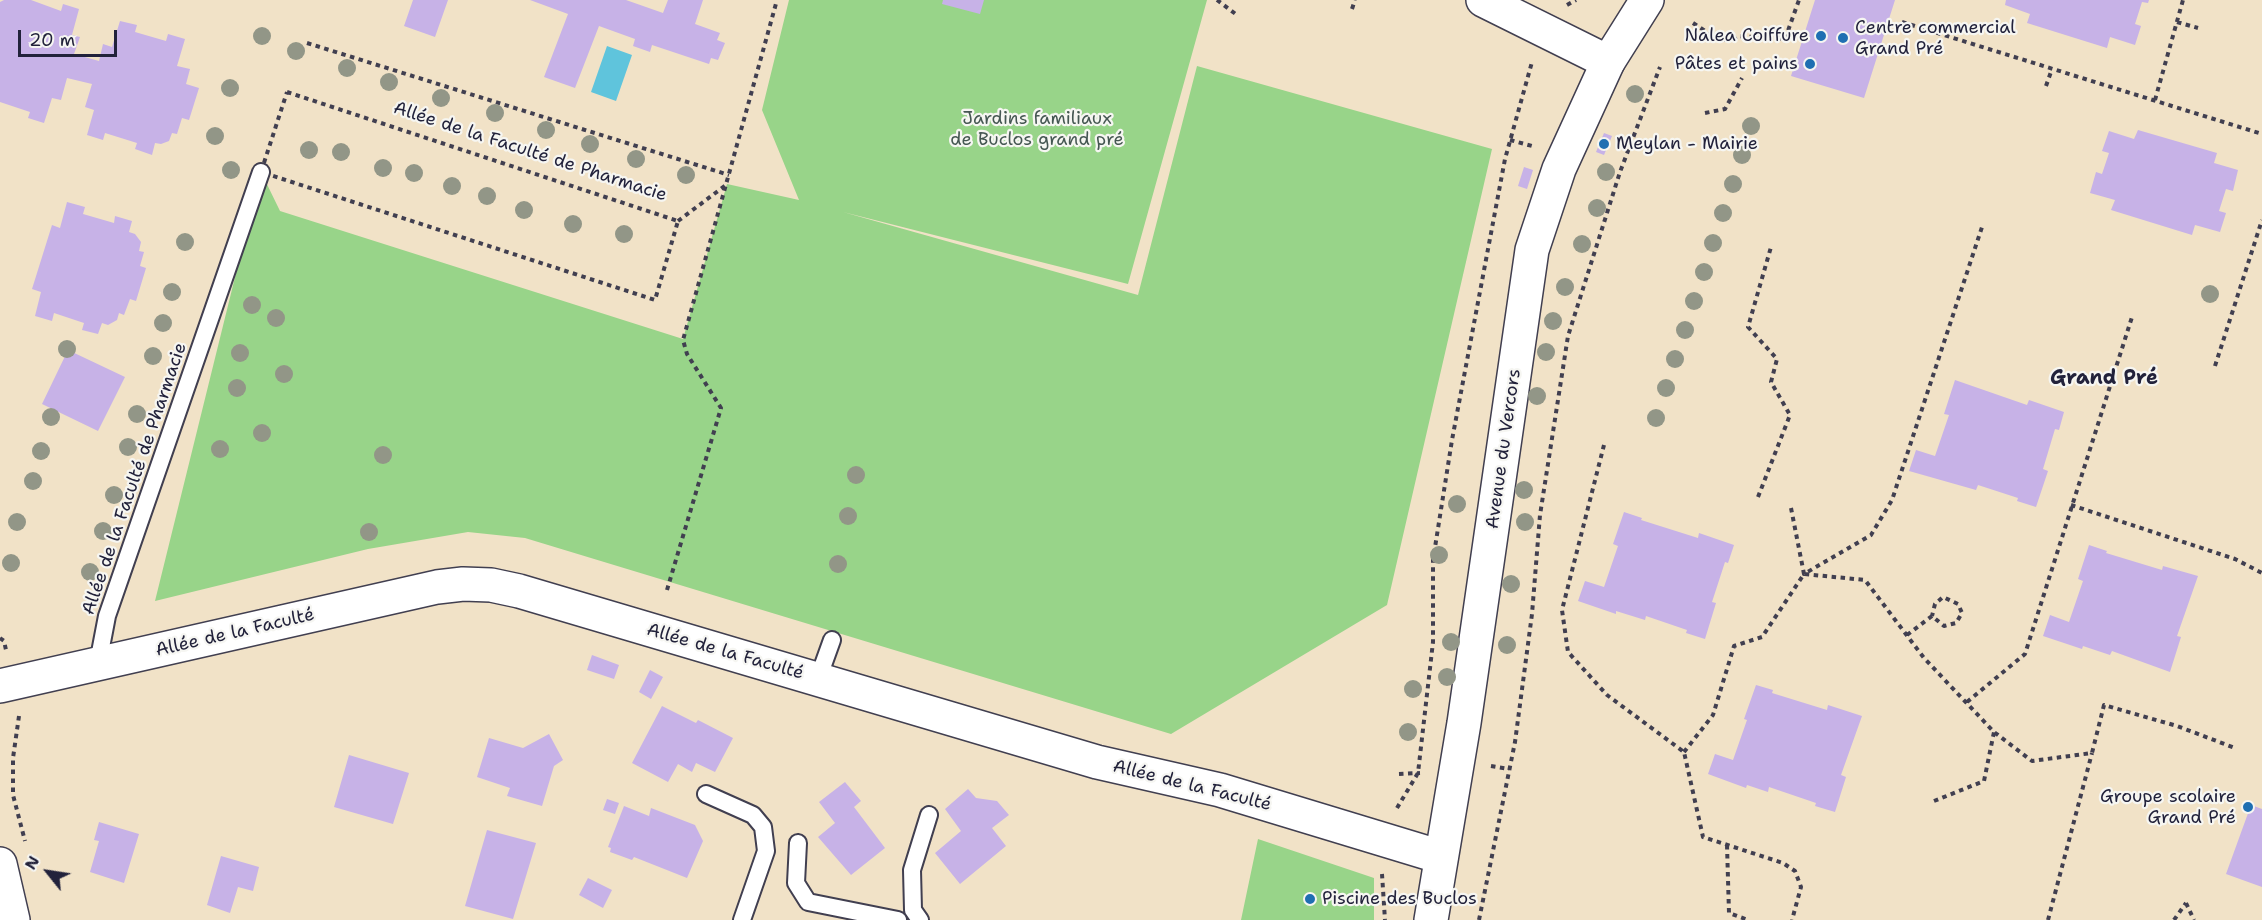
<!DOCTYPE html>
<meta charset="utf-8">
<style>
body{margin:0}
#map{position:relative;width:2262px;height:920px;overflow:hidden;background:#f1e2c7;font-family:"Shantell Sans",sans-serif}
canvas{display:block}
.north{position:absolute;left:18px;top:842px;width:60px;height:60px;-webkit-text-stroke:4px #f6f6f2;paint-order:stroke;rotate:300deg;font-size:16px;font-weight:700;line-height:24px;text-align:center;color:#22223b}
.north::after{content:'';display:block;margin:auto;width:21px;height:27px;background:#22223b;clip-path:polygon(50% 0,100% 100%,50% 72%,0 100%)}
.scale{position:absolute;left:18px;top:30px;width:99px;height:27px;box-sizing:border-box;border:3px solid #22223b;border-top:0;padding-left:8px;font-size:18px;line-height:21px;white-space:nowrap;color:#22223b;-webkit-text-stroke:4px #f6f6f2;paint-order:stroke}
</style>
<div id="map">
<canvas width="2262" height="920"></canvas>
<div class="north">N</div>
<div class="scale">20 m</div>
</div>
<script>
const context = document.querySelector('canvas').getContext('2d');
context.lineJoin = 'round';
function fill(path, color) { context.fillStyle = color; context.fill(path, 'evenodd'); }
const poly = rows => new Path2D(rows.map(r => 'M' + r).join(''));
function strokePath(path, color, width, dash) { context.strokeStyle = color; context.lineWidth = width; context.lineCap = dash ? 'butt' : 'round'; context.setLineDash(dash || []); context.stroke(path); }
function drawText(font, color, halo, rows, align = 'center') {
  context.font = font + ' "Shantell Sans",sans-serif'; context.lineWidth = 4.5; context.setLineDash([]); context.textBaseline = 'middle'; context.strokeStyle = halo; context.fillStyle = color; for (const [text, x, y, turn = 0] of rows) {
    context.save(); context.translate(x, y); context.rotate((+turn || 0) * Math.PI / 180); context.textAlign = isNaN(turn) ? turn : align; if (halo) context.strokeText(text, 0, 0); context.fillText(text, 0, 0); context.restore();
  }
}
fill(poly([
 [789,0,1207,0,1128,284,843,212,1138,295,1197,66,1492,149,1387,605,1171,734,525,538,468,532,368,549,155,601,261,172,280,211,683,339,727,184,799,200,762,110],
 [1258,839,1374,878,1374,920,1241,920]
]), '#98d489');
fill(poly([
 [607,46,632,55,616,101,591,92]
]), '#5fc4dc');
fill(poly([
 [4,0,31,0,61,11,63,4,79,9,72,35,80,37,74,54,99,61,103,44,112,47,120,21,137,25,135,32,166,41,168,34,185,39,177,66,190,69,186,84,199,88,189,120,182,118,177,134,172,133,169,141,161,144,155,143,152,155,135,149,137,143,105,133,103,140,87,135,94,110,85,107,92,84,67,78,61,100,52,98,44,123,28,118,30,112,0,102,0,2],
 [413,0,448,0,435,37,404,26],
 [530,0,626,0,663,13,668,0,703,0,695,24,720,33,717,40,725,43,718,60,711,58,709,64,652,45,650,52,633,46,635,39,599,26,575,88,544,77,568,14],
 [943,0,984,0,980,14,942,4],
 [1815,0,1895,0,1864,98,1791,76],
 [2006,0,2149,0,2148,3,2142,2,2135,24,2141,26,2135,45,2110,37,2107,48,2027,23,2030,14,2005,5],
 [2138,130,2217,153,2214,163,2238,170,2233,191,2226,189,2219,211,2226,213,2220,232,2195,225,2192,235,2111,210,2115,200,2090,193,2096,172,2102,174,2109,153,2102,151,2109,131,2134,139],
 [1604,133,1612,136,1604,155,1596,152],
 [1524,167,1533,170,1527,189,1518,186],
 [67,202,85,207,83,214,114,223,115,216,132,221,129,232,135,234,141,242,139,251,144,252,140,266,146,268,136,301,130,299,124,315,119,313,117,320,108,325,102,323,98,334,82,330,84,323,54,313,52,321,35,316,41,292,32,289,52,225,60,228],
 [68,350,125,377,98,431,42,404],
 [1955,380,2027,405,2029,400,2064,412,2059,430,2055,429,2043,469,2048,471,2036,507,2017,501,2018,498,1978,485,1976,490,1909,471,1916,450,1935,456,1949,415,1944,414],
 [1624,512,1642,518,1641,520,1698,538,1699,533,1734,545,1728,563,1725,562,1712,602,1716,603,1705,639,1686,633,1687,630,1646,616,1645,620,1616,611,1616,614,1578,601,1585,581,1604,587,1618,546,1613,544],
 [2089,545,2107,551,2106,553,2162,570,2163,566,2198,576,2177,636,2181,637,2170,672,2112,651,2110,655,2083,646,2082,649,2043,636,2050,615,2069,622,2083,581,2078,579],
 [592,655,619,665,614,679,587,670],
 [650,670,663,677,651,699,639,692],
 [1756,685,1773,690,1772,693,1827,710,1828,705,1862,716,1841,775,1846,777,1835,812,1815,806,1816,803,1769,787,1768,792,1747,785,1746,788,1708,774,1715,754,1733,760,1747,720,1744,719],
 [662,706,696,723,698,720,733,738,715,772,696,763,692,772,678,764,668,782,632,763],
 [549,734,563,760,554,766,542,806,507,796,510,788,477,777,489,738,523,748],
 [349,755,409,773,393,824,334,807],
 [845,782,861,801,854,807,885,848,851,875,818,837,835,823,819,802],
 [968,789,976,798,997,801,1009,815,992,828,1006,846,960,884,935,853,961,831,945,809],
 [607,799,619,803,615,814,603,810],
 [2251,805,2262,809,2262,887,2226,874],
 [624,806,649,816,651,808,695,825,703,841,687,878,634,857,632,860,610,852,611,848,608,847],
 [99,822,139,834,124,883,90,872,99,841,94,840],
 [487,830,536,843,513,919,465,906],
 [221,856,259,867,253,891,238,887,230,913,207,905],
 [588,878,612,890,603,908,579,895]
]), '#c7b2e7');
const lane = poly([
 [98,663,107,616,261,172],
 [818,679,832,640],
 [706,794,753,815,763,827,766,851,742,920],
 [798,843,796,883,808,902,898,920],
 [920,920,913,910,912,870,929,815]
]);
const street = poly([
 [1483,0,1608,62],
 [0,686,437,587,463,584,491,585,519,591,1097,762,1220,790,1441,857]
]);
const secondary = poly([
 [1431,920,1464,723,1532,250,1559,169,1608,62,1647,0]
]);
const primary = poly([
 [0,864,13,920]
]);
strokePath(lane, '#413f50', 20);
strokePath(street, '#413f50', 36);
strokePath(secondary, '#413f50', 36);
strokePath(primary, '#413f50', 36);
strokePath(poly([
 [1217,0,1237,15],
 [1567,5,1576,0],
 [1352,9,1355,0],
 [1902,22,2262,134],
 [2177,22,2198,28],
 [1693,23,1716,38,1731,41,1737,36,1785,39,1799,0],
 [307,43,729,175],
 [2046,86,2052,69],
 [287,92,678,221,655,300,261,172,287,92],
 [2155,100,2183,0],
 [1705,113,1725,109,1742,78],
 [1510,140,1532,146],
 [678,221,726,185],
 [2215,366,2262,220],
 [1604,445,1562,610,1568,652,1607,695,1684,752,1703,837,1783,863,1795,871,1801,887,1792,920],
 [1758,497,1790,415,1771,382,1777,359,1748,327,1771,247],
 [2071,505,2235,559,2262,573],
 [1791,508,1804,574,1871,535,1892,500,1982,227],
 [667,590,721,408,687,354,683,340,777,0],
 [1907,635,1932,616,1944,626,1956,623,1962,613,1958,604,1943,597,1935,604,1932,616],
 [0,638,4,641,6,650],
 [1967,702,2025,654,2132,317],
 [19,716,13,758,13,795,25,841],
 [1684,752,1713,715,1734,646,1762,637,1804,574,1865,580,1924,658,1994,732,2032,761,2092,753,2104,705,2177,726,2235,748],
 [1491,766,1509,769],
 [1399,774,1420,773],
 [1934,801,1984,781,1994,732],
 [1397,808,1418,773,1433,642,1433,560,1452,440,1505,159,1532,62],
 [1727,845,1729,913,1748,920],
 [1382,874,1385,920],
 [2186,903,2194,920],
 [1479,920,1515,742,1532,614,1540,515,1568,336,1620,172,1660,67],
 [2048,920,2092,753],
 [2174,920,2186,903]
]), '#413f50', 4, [4.5, 4.5]);
strokePath(lane, '#fff', 16);
strokePath(street, '#fff', 33);
strokePath(secondary, '#fff', 33);
strokePath(primary, '#fff', 33);
context.fillStyle = '#929687';
for (const [x, y] of [
 [262,36],
 [296,51],
 [347,68],
 [389,82],
 [230,88],
 [1635,94],
 [441,98],
 [495,113],
 [1751,126],
 [546,130],
 [215,136],
 [590,144],
 [309,150],
 [341,152],
 [1742,155],
 [636,159],
 [383,168],
 [231,170],
 [1606,172],
 [414,173],
 [686,175],
 [1733,184],
 [452,186],
 [487,196],
 [1597,208],
 [524,210],
 [1723,213],
 [573,224],
 [624,234],
 [185,242],
 [1713,243],
 [1582,244],
 [1704,272],
 [1565,287],
 [172,292],
 [2210,294],
 [1694,301],
 [252,305],
 [276,318],
 [1553,321],
 [163,323],
 [1685,330],
 [67,349],
 [1546,352],
 [240,353],
 [153,356],
 [1675,359],
 [284,374],
 [237,388],
 [1666,388],
 [1537,396],
 [137,414],
 [51,417],
 [1656,418],
 [262,433],
 [128,447],
 [220,449],
 [41,451],
 [383,455],
 [856,475],
 [33,481],
 [1524,490],
 [114,495],
 [1457,504],
 [848,516],
 [17,522],
 [1525,522],
 [103,531],
 [369,532],
 [1439,555],
 [11,563],
 [838,564],
 [90,572],
 [1511,584],
 [1451,642],
 [1507,645],
 [1447,677],
 [1413,689],
 [1408,732]
]) { context.beginPath(); context.arc(x, y, 9, 0, 2 * Math.PI); context.fill(); }
for (const [x, y, r, color] of [
 [1821,36,6,"#1f6fb2"],
 [1843,38,6,"#1f6fb2"],
 [1810,64,6,"#1f6fb2"],
 [1604,144,6,"#1f6fb2"],
 [2248,807,6,"#1f6fb2"],
 [1310,899,6,"#1f6fb2"]
]) { const dot = new Path2D(); dot.arc(x, y, r, 0, 2 * Math.PI); context.fillStyle = color; context.fill(dot); strokePath(dot, '#f6f6f2', 2); }
drawText('18px', '#22223b', '#f6f6f2', [
 ["Centre commercial",1855,28],
 ["Grand Pré",1855,49],
 ["Nalea Coiffure",1809,36,"right"],
 ["Pâtes et pains",1798,64,"right"],
 ["Meylan - Mairie",1616,144],
 ["Groupe scolaire",2236,797,"right"],
 ["Grand Pré",2236,818,"right"],
 ["Piscine des Buclos",1322,899]
], 'left');
drawText('18px', '#455752', '#f6f6f2', [
 ["Jardins familiaux",1037,119],
 ["de Buclos grand pré",1037,140]
]);
drawText('18px', '#22223b', '#f6f6f2', [
 ["Allée de la Faculté de Pharmacie",530,152,18],
 ["Avenue du Vercors",1504,449,-82],
 ["Allée de la Faculté de Pharmacie",135,479,-71],
 ["Allée de la Faculté",235,633,-13],
 ["Allée de la Faculté",725,652,16],
 ["Allée de la Faculté",1192,786,14]
]);
drawText('bold 20px', '#22223b', '#f6f6f2', [
 ["Grand Pré",2104,379]
]);
</script>
